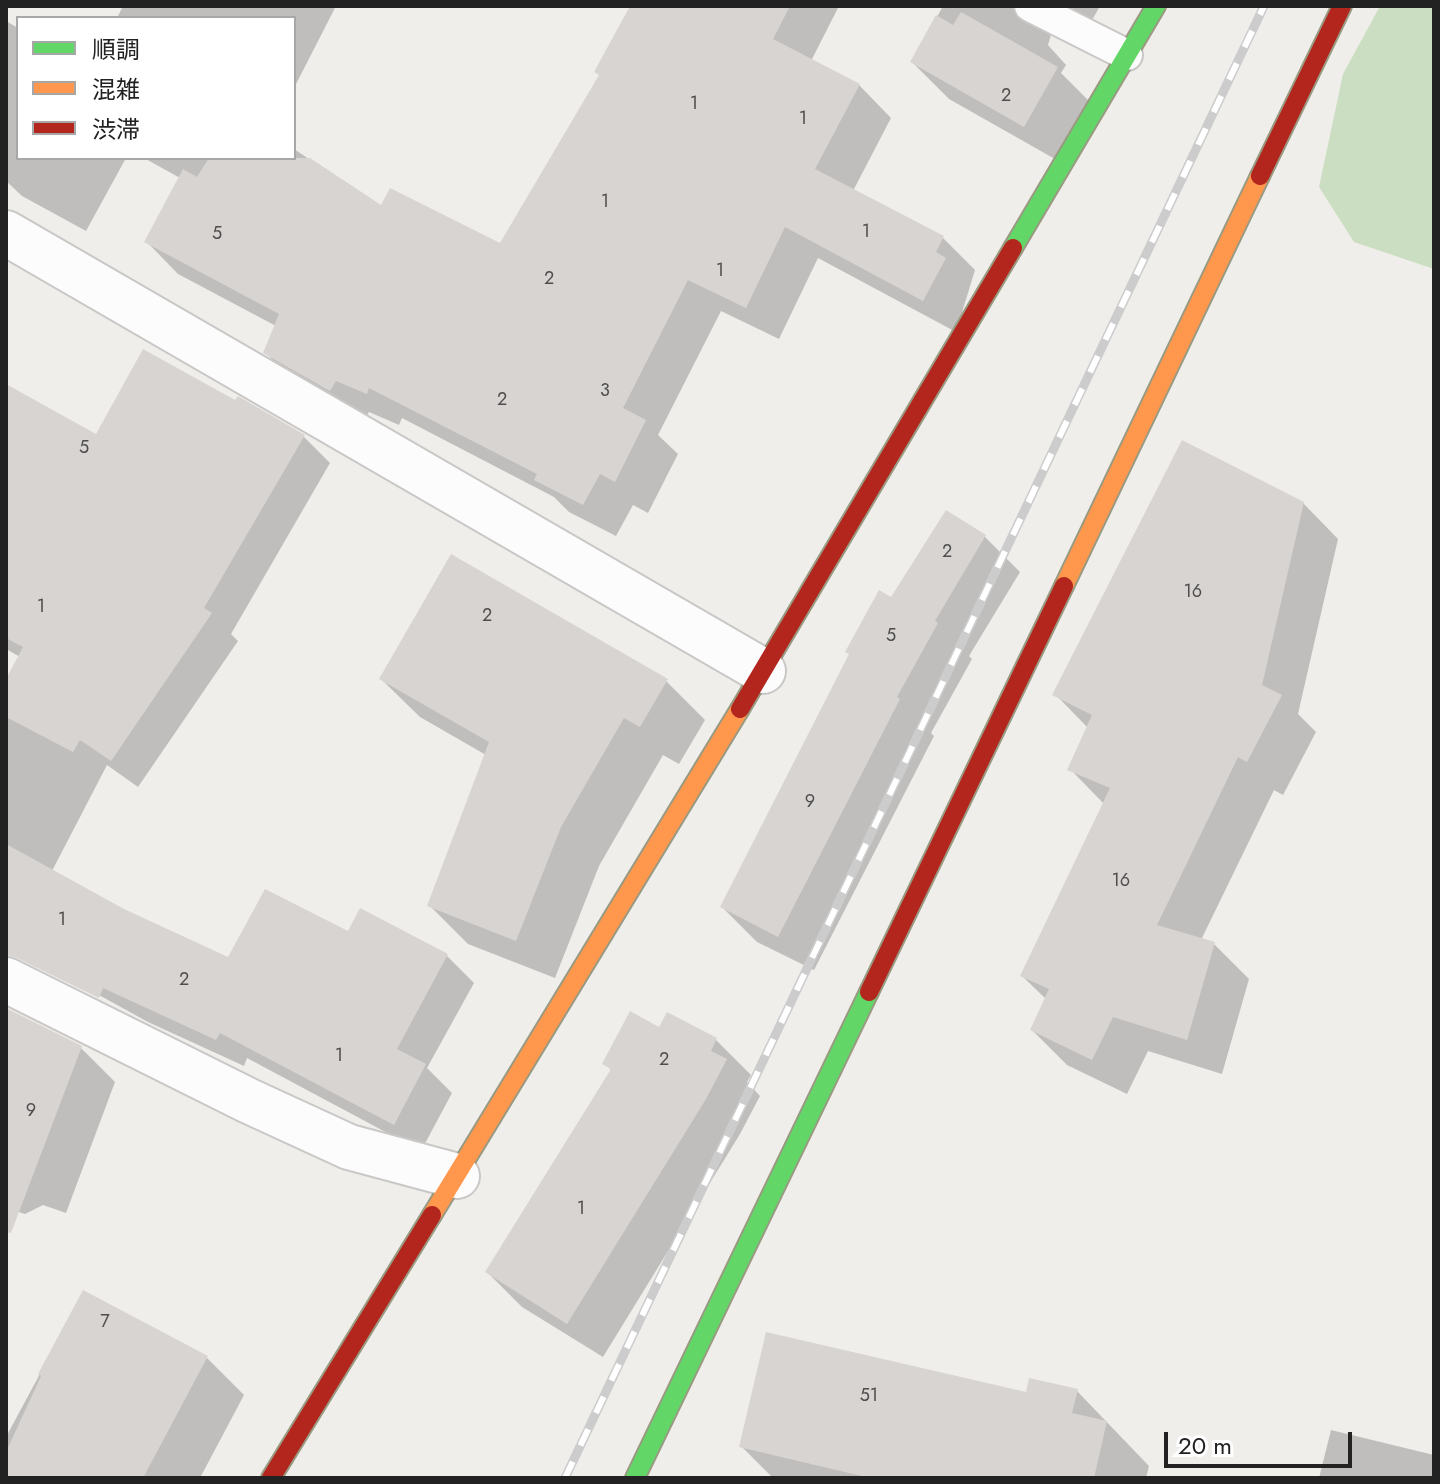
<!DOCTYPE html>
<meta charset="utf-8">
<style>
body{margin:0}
#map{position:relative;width:1440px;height:1484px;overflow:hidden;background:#f0eeeb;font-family:Jost,"Noto Sans JP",sans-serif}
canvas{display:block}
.frame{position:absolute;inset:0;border:8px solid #222;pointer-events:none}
.legend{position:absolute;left:16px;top:16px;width:280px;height:144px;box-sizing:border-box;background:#fff;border:2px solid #a7a7a7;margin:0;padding:10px 14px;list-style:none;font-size:24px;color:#222}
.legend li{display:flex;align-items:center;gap:16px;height:40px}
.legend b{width:40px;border:2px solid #a7a7a7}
.scale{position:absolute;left:1164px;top:1432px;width:188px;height:36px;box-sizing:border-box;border:4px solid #222;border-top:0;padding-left:10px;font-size:24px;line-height:28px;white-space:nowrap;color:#222;-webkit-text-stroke:6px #fff;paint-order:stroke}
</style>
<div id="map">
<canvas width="1440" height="1484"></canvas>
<div class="frame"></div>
<ul class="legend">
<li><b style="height:10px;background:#63d668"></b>順調</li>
<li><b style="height:10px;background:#ff974d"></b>混雑</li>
<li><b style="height:10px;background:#b3261e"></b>渋滞</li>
</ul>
<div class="scale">20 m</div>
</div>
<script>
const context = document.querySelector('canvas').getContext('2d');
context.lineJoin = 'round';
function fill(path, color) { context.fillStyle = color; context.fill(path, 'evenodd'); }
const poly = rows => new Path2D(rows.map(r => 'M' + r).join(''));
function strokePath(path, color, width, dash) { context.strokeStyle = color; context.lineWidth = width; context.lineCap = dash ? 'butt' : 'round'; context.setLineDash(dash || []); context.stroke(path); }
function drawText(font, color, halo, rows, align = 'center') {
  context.font = font + ' Jost,sans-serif'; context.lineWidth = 8; context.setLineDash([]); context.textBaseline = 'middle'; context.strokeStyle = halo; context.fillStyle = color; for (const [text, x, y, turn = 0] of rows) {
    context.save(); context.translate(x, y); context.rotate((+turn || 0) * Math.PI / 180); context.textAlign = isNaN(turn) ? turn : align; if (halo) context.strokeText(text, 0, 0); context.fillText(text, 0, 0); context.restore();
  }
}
fill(poly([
 [1380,6,1434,6,1434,269,1354,242,1319,187,1343,74]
]), '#cbdec1');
fill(poly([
 [123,6,336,6,294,88,294,18,117,18],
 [632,6,839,6,811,61,859,85,891,118,853,191,943,238,975,270,956,332,818,258,779,339,721,311,658,435,678,454,648,513,633,505,616,536,569,512,554,497,402,418,399,425,369,412,363,422,297,385,265,352,276,326,178,274,146,241,180,178,144,158,294,158,294,149,382,208,501,246,601,76],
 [943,6,1100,6,1086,31,1058,27,1051,35,1048,45,1066,65,1061,73,1093,105,1062,163,949,99,912,62],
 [6,21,18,28,18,158,126,158,86,231,22,196,6,181],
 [6,387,97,436,303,436,330,463,231,634,238,641,138,787,107,765,52,871,124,911,229,960,348,934,447,956,474,983,427,1068,452,1093,421,1151,247,1058,244,1066,148,1022,6,944,6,683,20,657,6,649],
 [1303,503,1338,539,1298,714,1316,732,1283,795,1274,790,1201,940,1214,944,1249,979,1222,1074,1148,1051,1127,1094,1067,1065,1032,1030,1047,1000,1022,976,1104,804,1070,769,1088,728,1055,694],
 [946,512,985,537,1020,572,969,656,972,659,931,733,934,736,814,970,757,942,722,907,892,600],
 [381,679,666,681,705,720,679,764,663,755,599,866,555,978,468,944,429,905,486,755,420,717],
 [6,1024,80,1047,115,1082,66,1213,43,1205,25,1214,6,1208],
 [660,1029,716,1040,751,1075,747,1082,760,1096,740,1134,603,1357,522,1307,487,1272,612,1071,605,1063],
 [84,1292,207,1358,244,1395,200,1478,6,1478,6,1437],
 [1077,1391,1149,1466,1146,1478,773,1478,741,1446,1027,1395],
 [1331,1430,1434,1455,1434,1478,1319,1478]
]), '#0003');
fill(poly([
 [630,6,790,6,773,39,860,84,815,169,944,236,936,252,946,258,923,301,785,227,746,308,688,280,623,408,646,420,615,482,600,474,583,505,534,480,537,474,369,388,367,394,336,381,330,391,263,353,279,314,144,242,183,169,197,177,209,158,310,158,381,205,390,188,500,243,599,75,594,72],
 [961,12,1058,67,1024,127,910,62,936,15,953,25],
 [143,349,235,400,238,396,305,435,204,608,212,613,111,761,80,740,73,752,6,717,6,679,23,647,6,638,6,384,96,434],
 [1182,440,1304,502,1262,685,1282,695,1247,762,1238,757,1157,925,1215,942,1187,1040,1113,1017,1092,1060,1030,1030,1049,989,1020,976,1110,788,1067,770,1092,715,1052,695],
 [946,510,986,535,935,621,938,623,897,697,900,699,778,937,720,907,849,654,845,652,879,590,891,597],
 [451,554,668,679,640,727,624,718,561,827,516,941,427,906,489,742,379,679],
 [6,844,124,909,228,957,265,889,348,931,360,908,448,954,397,1049,426,1064,394,1125,220,1033,216,1040,103,988,99,998,17,958,6,955],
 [6,1008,82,1046,11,1233,6,1232],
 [630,1011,659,1027,667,1012,717,1038,711,1051,727,1059,706,1099,567,1324,485,1272,611,1069,602,1064],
 [83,1290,208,1356,143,1478,6,1478,6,1452,41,1376,38,1374],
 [766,1332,1026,1392,1029,1378,1078,1389,1072,1413,1107,1421,1094,1478,870,1478,739,1447]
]), '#d7d4d2');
const lane = poly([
 [1030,6,1127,55]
]);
const street = poly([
 [6,233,763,671],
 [6,980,249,1101,349,1147,457,1176]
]);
const fast = poly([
 [1013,248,1156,6],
 [635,1478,869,992]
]);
const slow = poly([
 [1064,586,1260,176],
 [432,1215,740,709]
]);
const jam = poly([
 [1260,176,1342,6],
 [740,709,1013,248],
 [869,992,1064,586],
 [271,1478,432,1215]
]);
strokePath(lane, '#c9c8c7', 34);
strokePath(street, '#c9c8c7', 48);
strokePath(fast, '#999a82', 22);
strokePath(slow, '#999a82', 22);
strokePath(jam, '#999a82', 22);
strokePath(lane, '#fdfcfc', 30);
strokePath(street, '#fdfcfc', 44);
strokePath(fast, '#63d668', 18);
strokePath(slow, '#ff974d', 18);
strokePath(jam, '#b3261e', 18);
const rail = poly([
 [565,1478,1264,6]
]);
strokePath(rail, '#ccc', 9);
strokePath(rail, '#fff', 6, [18]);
drawText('18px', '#4f4e4e', null, [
 ["2",1006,97],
 ["1",694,105],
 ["1",803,120],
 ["1",605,203],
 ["1",866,233],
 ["5",217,235],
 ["1",720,272],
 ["2",549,280],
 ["3",605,392],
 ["2",502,401],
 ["5",84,449],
 ["2",947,553],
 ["16",1193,593],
 ["1",41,608],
 ["2",487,617],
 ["5",891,637],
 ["9",810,803],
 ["16",1121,882],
 ["1",62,921],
 ["2",184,981],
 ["1",339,1057],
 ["2",664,1061],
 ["9",31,1112],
 ["1",581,1210],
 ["7",105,1323],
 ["51",869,1397]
]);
</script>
